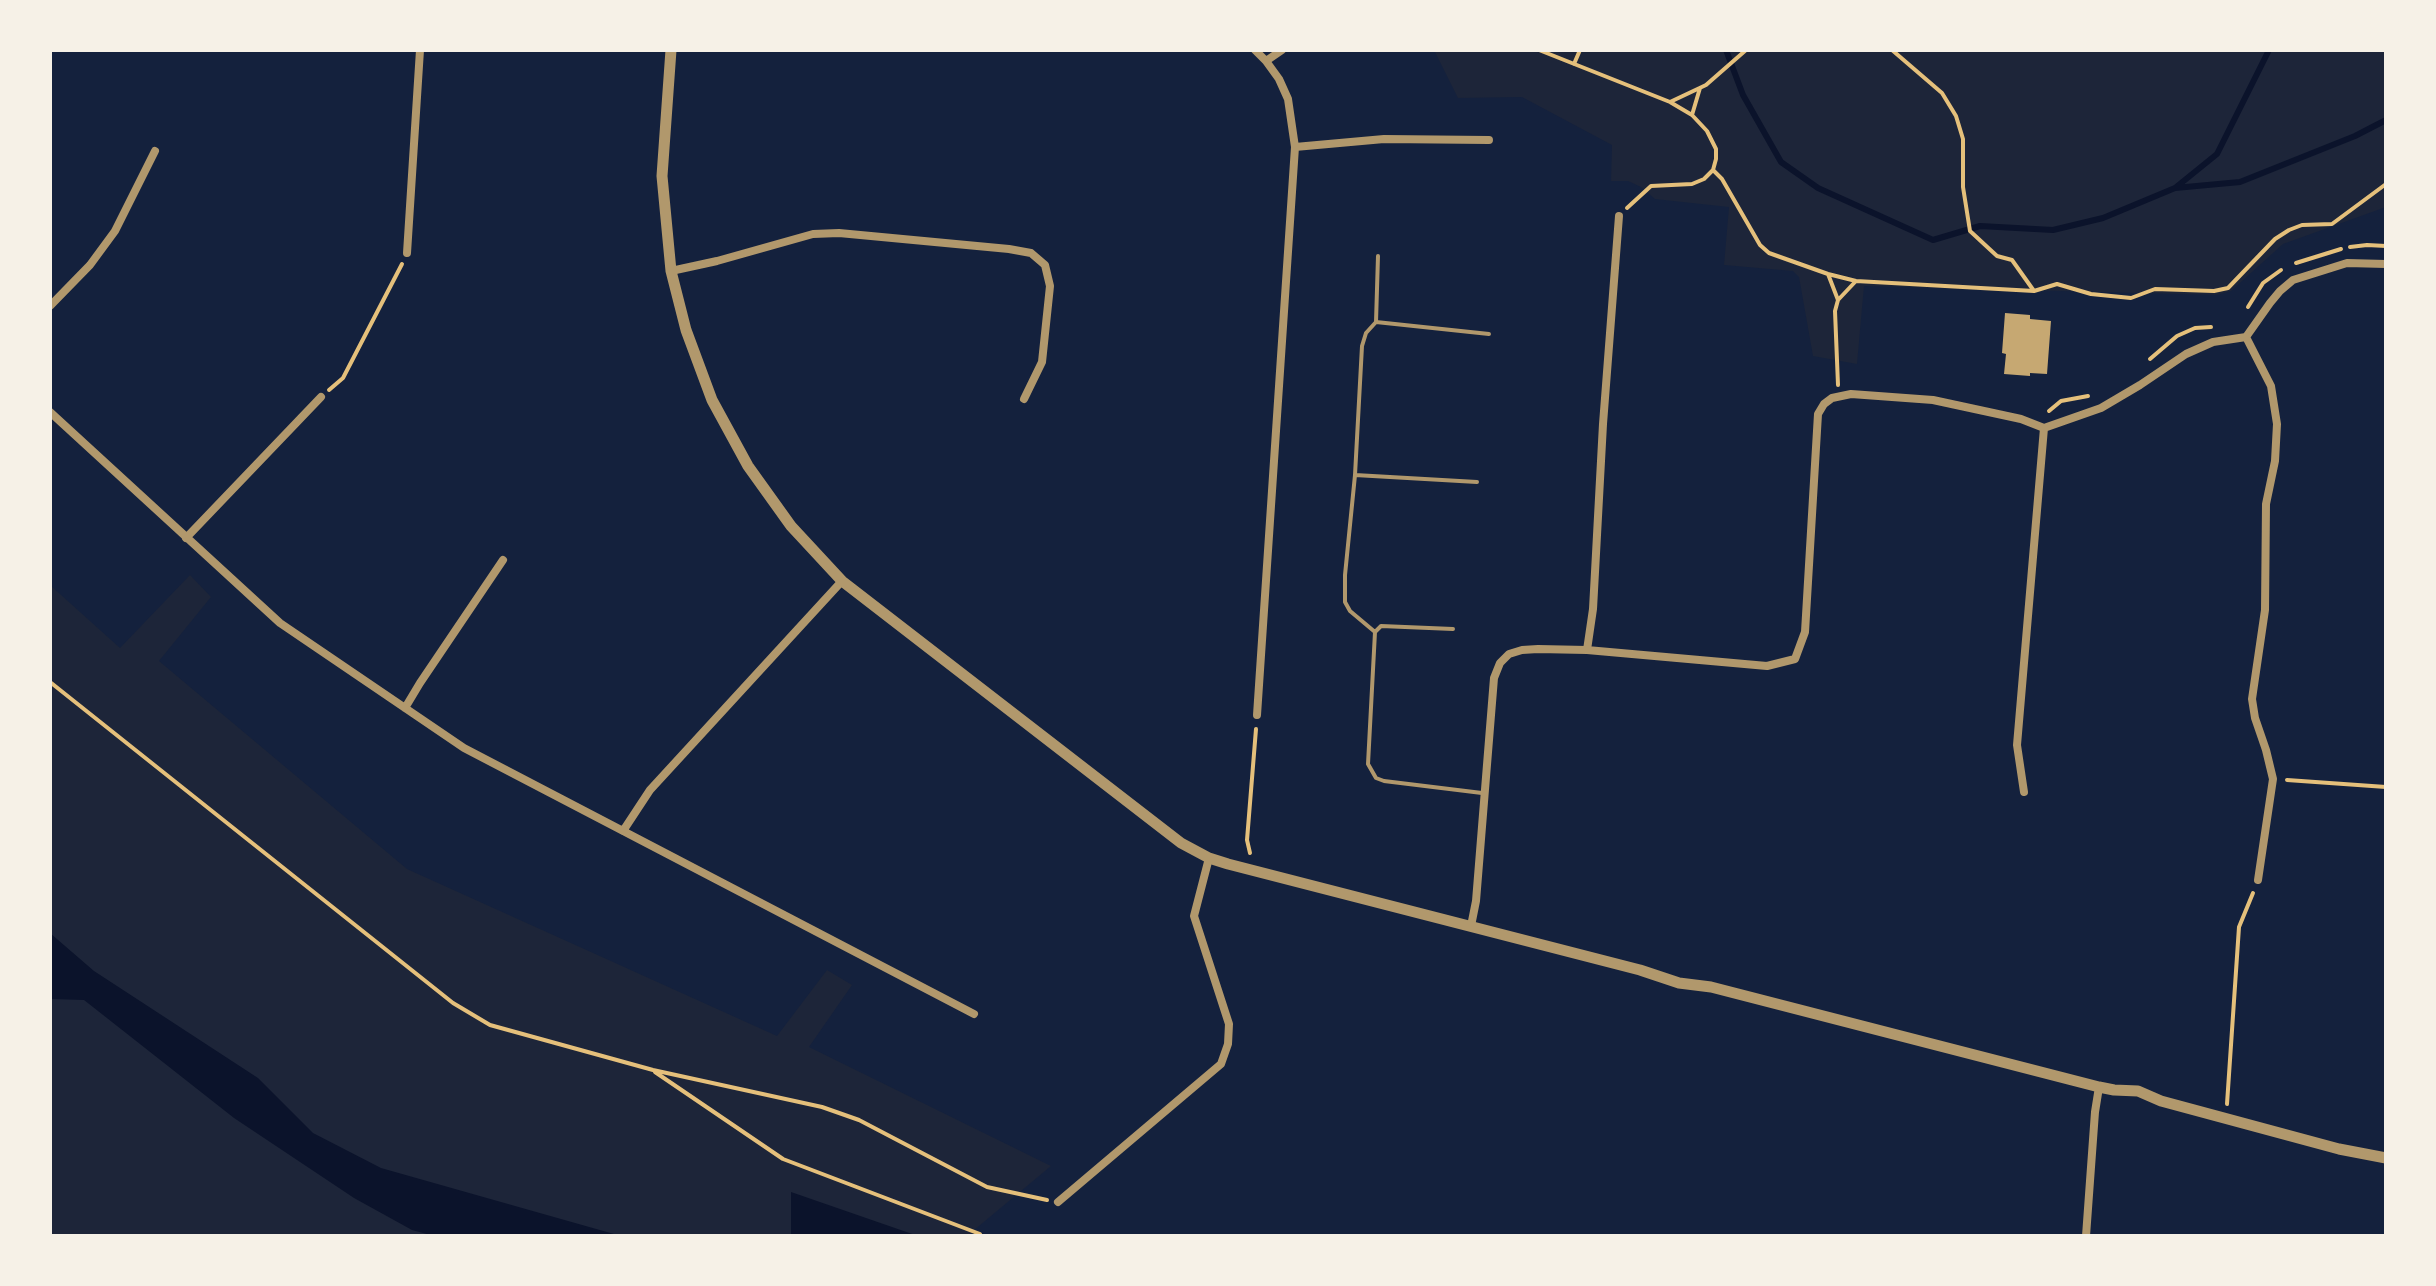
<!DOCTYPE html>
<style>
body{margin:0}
#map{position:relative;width:2436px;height:1286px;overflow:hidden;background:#14213d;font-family:Cabin,sans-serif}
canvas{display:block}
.frame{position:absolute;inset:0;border:52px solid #f6f1e7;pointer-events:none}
</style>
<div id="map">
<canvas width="2436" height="1286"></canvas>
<div class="frame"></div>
</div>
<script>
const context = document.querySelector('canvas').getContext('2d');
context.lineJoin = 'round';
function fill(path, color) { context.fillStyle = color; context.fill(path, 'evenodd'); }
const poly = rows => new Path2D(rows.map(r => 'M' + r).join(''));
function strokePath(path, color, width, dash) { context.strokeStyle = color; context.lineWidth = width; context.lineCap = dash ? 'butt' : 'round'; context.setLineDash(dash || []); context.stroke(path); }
fill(poly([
 [1434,50,2386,50,2386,207,2283,244,2231,291,2217,295,1864,286,1857,364,1813,356,1799,277,1793,271,1724,265,1729,207,1655,199,1641,187,1628,181,1611,181,1612,145,1522,97,1458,98],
 [190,575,211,597,159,661,407,869,777,1036,827,970,852,985,809,1047,1051,1166,967,1236,50,1236,50,585,120,648]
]), '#1d2539');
fill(poly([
 [50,933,94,971,258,1078,313,1133,381,1168,621,1236,434,1236,412,1230,354,1198,234,1118,84,1000,50,999],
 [791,1192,918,1236,791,1236]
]), '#0b132b');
strokePath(poly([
 [1726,50,1743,95,1781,162,1818,188,1933,240,1980,226,2053,230,2103,218,2175,188,2217,154,2269,50],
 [2175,188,2240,182,2355,136,2386,120]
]), '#0b132b', 6);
fill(poly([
 [2005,313,2030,315,2030,319,2051,321,2047,374,2030,373,2030,376,2004,374,2006,354,2002,353]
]), '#c6a872');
strokePath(poly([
 [1539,50,1670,102,1692,115,1707,131,1716,149,1716,159,1713,170,1704,179,1692,184,1651,186,1627,208],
 [1892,50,1942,93,1956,116,1963,139,1963,187,1970,231,1997,256,2012,260,2034,291,2057,284,2091,294,2131,298,2155,289,2214,291,2228,288,2275,239,2289,230,2302,225,2332,224,2386,184],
 [1574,64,1580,50],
 [1670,102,1706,85,1746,50],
 [1692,115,1700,88],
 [1713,170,1722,179,1760,245,1769,253,1828,274,1856,281,2034,291],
 [2350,247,2367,245,2386,246],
 [2296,263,2341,249],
 [1828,274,1838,300],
 [2248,307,2263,283,2281,270],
 [2150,359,2177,336,2195,328,2211,327],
 [1838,385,1835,311,1838,300,1855,282],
 [329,390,343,378,402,264],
 [2049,411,2061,401,2088,396],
 [50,682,453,1003,490,1025,653,1070,822,1107,859,1120,987,1187,1047,1200],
 [2287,780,2386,787],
 [1250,853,1247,840,1256,729],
 [655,1072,783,1159,980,1234],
 [2227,1104,2239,927,2253,893]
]), '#e5c07b', 4);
strokePath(poly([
 [1376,322,1489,334],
 [1355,475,1477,482],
 [1453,629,1381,626,1375,632,1368,764,1376,778,1384,781,1482,793],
 [1375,632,1350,611,1345,602,1345,575,1355,475,1362,346,1366,333,1376,322,1378,256]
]), '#b1986c', 4);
strokePath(poly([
 [1255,50,1266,61,1279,79,1288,99,1295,147,1257,715],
 [1266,61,1282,50],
 [1295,147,1384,139,1489,140],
 [407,253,420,50],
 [671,271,717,261,813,234,839,233,1009,249,1031,253,1045,265,1050,286,1042,362,1024,399],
 [50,306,90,265,115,231,155,151],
 [2246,337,2271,386,2277,424,2275,461,2266,504,2265,610,2252,699,2255,718,2266,750,2273,779,2258,880],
 [50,412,280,623,464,748,974,1014],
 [186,538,321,397],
 [1587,650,1593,609,1603,424,1619,216],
 [405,708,420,683,503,560],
 [2024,792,2017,745,2044,428],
 [623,831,650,790,842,581],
 [1471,926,1476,901,1494,678,1500,663,1509,654,1522,650,1538,649,1587,650,1767,666,1795,659,1805,632,1818,414,1824,404,1832,398,1851,394,1933,400,2021,419,2044,428,2101,408,2140,385,2186,354,2213,342,2246,337,2270,303,2280,291,2293,280,2347,263,2386,264],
 [1058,1202,1221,1064,1228,1044,1229,1024,1194,916,1209,858],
 [2086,1236,2095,1112,2099,1087]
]), '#b1986c', 8);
strokePath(poly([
 [671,50,662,176,671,271,686,330,712,400,748,466,791,526,842,581,1181,843,1209,858,1228,864,1640,970,1679,983,1711,987,2099,1087,2114,1090,2138,1091,2161,1101,2339,1149,2386,1158]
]), '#b1986c', 11);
</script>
